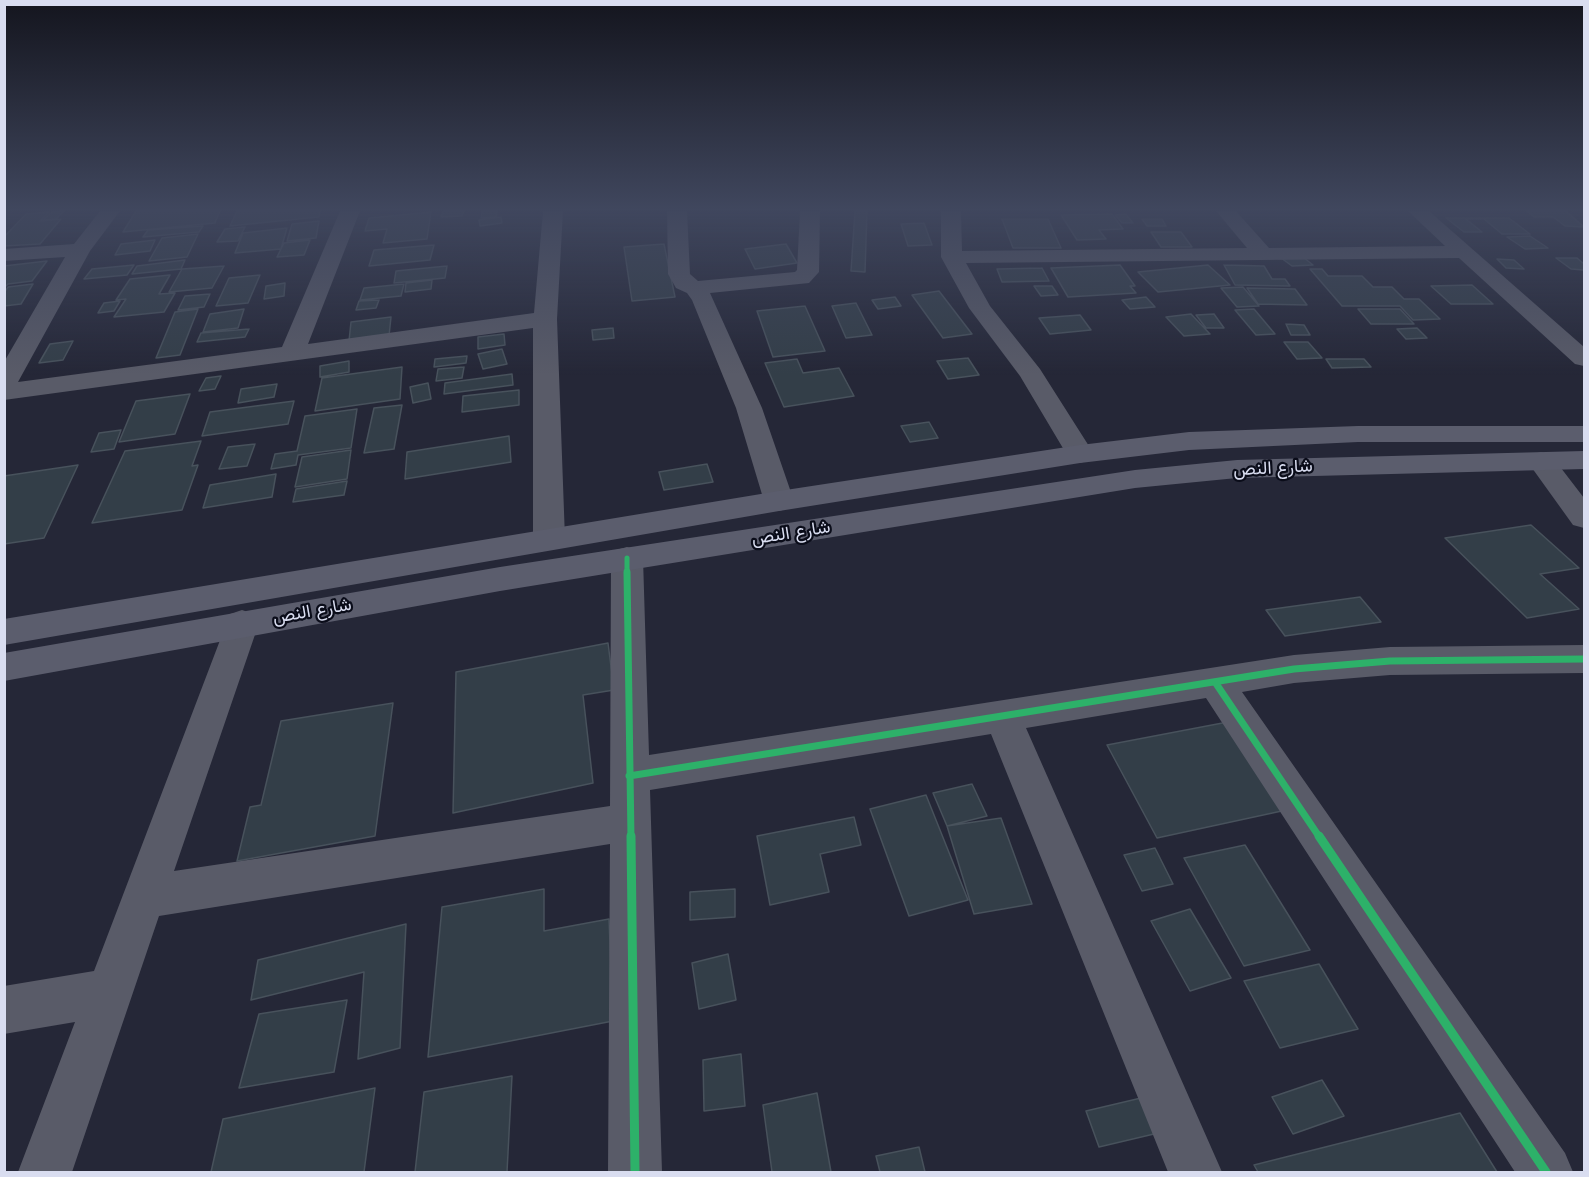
<!DOCTYPE html>
<meta charset="utf-8">
<style>
body{margin:0}
#map{position:relative;width:1589px;height:1177px;overflow:hidden;background:#252737;font-family:Inter,sans-serif}
canvas{display:block}
.frame{position:absolute;inset:0;border:6px solid #d9ddf0;pointer-events:none}
</style>
<div id="map">
<canvas width="1589" height="1177"></canvas>
<div class="frame"></div>
</div>
<script>
const context = document.querySelector('canvas').getContext('2d');
context.lineJoin = 'round';
function fill(path, color) { context.fillStyle = color; context.fill(path, 'evenodd'); }
const poly = rows => new Path2D(rows.map(r => 'M' + r).join(''));
function strokePath(path, color, width, dash) { context.strokeStyle = color; context.lineWidth = width; context.lineCap = dash ? 'butt' : 'round'; context.setLineDash(dash || []); context.stroke(path); }
function drawText(font, color, halo, rows, align = 'center') {
  context.font = font + ' Inter,Vazirmatn,sans-serif'; context.lineWidth = 4.5; context.setLineDash([]); context.textBaseline = 'middle'; context.strokeStyle = halo; context.fillStyle = color; for (const [text, x, y, turn = 0] of rows) {
    context.save(); context.translate(x, y); context.rotate((+turn || 0) * Math.PI / 180); context.textAlign = isNaN(turn) ? turn : align; if (halo) context.strokeText(text, 0, 0); context.fillText(text, 0, 0); context.restore();
  }
}
const building = poly([
 [64,211,56,219,43,220,52,212,64,211],
 [136,211,220,211,215,223,123,232,136,211],
 [237,211,320,211,319,217,230,226,237,211],
 [443,211,464,211,462,216,441,217,443,211],
 [482,211,497,211,496,217,481,218,482,211],
 [855,211,867,211,865,272,851,271,855,211],
 [1527,211,1566,211,1584,227,1565,226,1553,217,1534,217,1527,211],
 [49,212,40,221,61,219,40,244,4,246,4,237,26,214,49,212],
 [431,212,427,239,383,243,387,229,365,231,369,218,431,212],
 [1112,214,1123,229,1099,230,1106,239,1077,240,1061,215,1112,214],
 [1126,214,1133,223,1122,223,1115,215,1126,214],
 [501,217,502,223,480,226,479,220,501,217],
 [1446,218,1509,218,1530,234,1502,234,1484,219,1466,219,1482,232,1464,232,1446,218],
 [1002,219,1048,219,1061,248,1013,248,1002,219],
 [1142,219,1162,219,1166,226,1147,226,1142,219],
 [319,221,316,238,287,241,292,224,319,221],
 [924,223,932,245,908,246,901,224,924,223],
 [203,226,199,232,143,237,148,230,203,226],
 [245,227,238,241,217,242,225,229,245,227],
 [287,228,281,249,235,253,243,233,287,228],
 [1151,232,1181,232,1192,247,1161,247,1151,232],
 [198,234,187,257,149,261,162,238,198,234],
 [1530,236,1548,248,1525,249,1507,237,1530,236],
 [155,240,150,251,115,255,121,244,155,240],
 [310,240,304,255,277,257,284,243,310,240],
 [664,244,675,297,632,301,624,247,664,244],
 [786,244,797,263,755,269,745,249,786,244],
 [434,245,430,260,369,266,374,250,434,245],
 [1298,253,1313,265,1292,266,1277,255,1298,253],
 [1556,258,1577,258,1584,264,1584,270,1571,269,1556,258],
 [1497,259,1514,260,1524,269,1506,268,1497,259],
 [185,260,181,269,132,274,137,266,185,260],
 [47,261,32,281,8,284,4,288,4,266,47,261],
 [134,265,127,275,84,279,92,269,134,265],
 [1120,265,1135,286,1130,286,1136,293,1068,297,1051,268,1120,265],
 [1208,265,1230,285,1158,292,1138,272,1208,265],
 [1224,265,1264,266,1272,279,1285,279,1290,286,1235,285,1224,265],
 [224,266,212,288,169,292,182,269,224,266],
 [447,266,445,278,394,283,396,271,447,266],
 [1042,268,1049,281,1002,282,997,269,1042,268],
 [1310,269,1322,269,1328,276,1362,276,1373,287,1392,287,1404,299,1419,299,1440,319,1413,320,1400,306,1342,306,1310,269],
 [170,275,159,294,175,293,164,312,114,317,126,299,116,300,130,279,170,275],
 [260,275,248,303,216,306,229,278,260,275],
 [432,280,431,289,405,292,406,283,432,280],
 [285,283,284,296,264,299,266,286,285,283],
 [33,284,21,304,4,306,4,293,8,287,33,284],
 [404,284,401,296,360,300,364,288,404,284],
 [1472,285,1493,304,1451,304,1431,286,1472,285],
 [1034,286,1052,286,1058,295,1041,296,1034,286],
 [1243,287,1259,306,1237,307,1221,288,1243,287],
 [1247,288,1295,289,1307,305,1258,304,1247,288],
 [939,291,972,334,943,338,912,295,939,291],
 [210,294,204,307,178,310,185,296,210,294],
 [895,297,901,306,878,309,872,300,895,297],
 [1146,297,1155,307,1130,309,1122,300,1146,297],
 [379,300,376,308,356,310,359,301,379,300],
 [120,301,114,311,98,313,104,303,120,301],
 [856,303,872,335,846,338,832,306,856,303],
 [805,306,825,351,773,357,757,311,805,306],
 [198,309,180,355,156,358,175,312,198,309],
 [244,309,238,328,203,332,210,314,244,309],
 [1254,309,1275,334,1256,335,1235,310,1254,309],
 [1358,309,1400,309,1414,324,1371,324,1358,309],
 [1191,314,1210,334,1184,336,1166,317,1191,314],
 [1214,314,1224,328,1206,328,1196,315,1214,314],
 [1080,315,1091,330,1050,334,1039,318,1080,315],
 [391,317,389,336,349,341,351,322,391,317],
 [1286,324,1304,325,1310,335,1291,335,1286,324],
 [613,328,614,338,593,340,592,330,613,328],
 [1417,328,1427,338,1406,339,1397,329,1417,328],
 [249,329,245,337,197,342,201,333,249,329],
 [504,334,505,345,478,349,478,337,504,334],
 [73,341,63,360,39,363,50,344,73,341],
 [1284,342,1308,342,1322,358,1297,359,1284,342],
 [502,349,507,364,483,369,478,354,502,349],
 [467,356,466,363,434,367,435,359,467,356],
 [968,358,979,375,948,379,937,361,968,358],
 [797,359,803,373,839,368,854,396,784,407,765,363,797,359],
 [1326,359,1364,359,1371,367,1332,368,1326,359],
 [349,361,349,372,320,377,320,366,349,361],
 [402,367,400,399,315,411,322,378,402,367],
 [464,367,462,378,436,381,438,369,464,367],
 [512,374,513,385,444,394,445,383,512,374],
 [221,376,215,389,199,391,206,378,221,376],
 [428,383,431,399,413,403,410,387,428,383],
 [277,384,274,397,238,403,241,389,277,384],
 [519,390,519,405,462,412,463,396,519,390],
 [190,394,175,434,119,442,136,401,190,394],
 [294,401,288,424,202,436,210,412,294,401],
 [402,405,394,449,364,453,374,408,402,405],
 [357,409,351,448,298,455,296,465,271,469,275,454,297,451,305,416,357,409],
 [929,422,938,438,910,442,901,426,929,422],
 [121,430,114,449,91,452,99,433,121,430],
 [509,436,511,462,405,479,407,452,509,436],
 [201,441,192,466,198,465,182,510,92,523,125,451,201,441],
 [255,444,247,466,219,469,228,447,255,444],
 [351,450,347,479,295,487,302,457,351,450],
 [707,464,713,482,664,490,659,472,707,464],
 [78,465,44,538,4,544,4,476,78,465],
 [276,474,272,497,203,508,210,485,276,474],
 [347,481,344,495,293,502,296,489,347,481],
 [1531,525,1579,568,1540,574,1579,609,1527,618,1445,538,1531,525],
 [1360,597,1381,622,1285,636,1266,610,1360,597],
 [608,643,614,690,583,695,593,783,453,813,456,672,608,643],
 [393,703,375,836,237,861,250,807,261,805,281,721,393,703],
 [1233,721,1291,809,1157,838,1107,745,1233,721],
 [972,784,987,816,947,826,933,793,972,784],
 [926,795,968,900,909,916,870,809,926,795],
 [854,817,861,845,820,854,829,892,770,905,757,836,854,817],
 [1001,818,1032,904,974,914,947,826,1001,818],
 [1245,845,1310,950,1244,966,1184,858,1245,845],
 [1155,848,1173,884,1142,891,1124,855,1155,848],
 [544,889,544,931,609,919,613,1021,428,1057,442,907,544,889],
 [735,889,735,917,690,920,690,892,735,889],
 [1190,909,1231,978,1190,991,1151,921,1190,909],
 [406,924,400,1048,358,1059,364,972,251,1000,258,960,406,924],
 [728,954,736,1000,699,1009,692,963,728,954],
 [1319,964,1358,1029,1280,1048,1244,981,1319,964],
 [347,1000,334,1072,239,1088,259,1014,347,1000],
 [741,1054,745,1106,704,1111,703,1060,741,1054],
 [512,1076,507,1172,415,1172,424,1092,512,1076],
 [1322,1080,1344,1116,1293,1134,1272,1097,1322,1080],
 [375,1088,364,1172,211,1172,223,1119,375,1088],
 [817,1093,831,1172,772,1172,763,1105,817,1093],
 [1141,1098,1154,1134,1099,1147,1086,1111,1141,1098],
 [1460,1113,1497,1172,1258,1172,1254,1165,1460,1113],
 [919,1147,925,1172,880,1172,876,1156,919,1147]
]);
fill(building, '#333e48');
strokePath(building, '#48525c', 1.5);
fill(poly([
 [100,211,120,211,90,251,18,382,282,347,340,211,360,211,308,344,534,313,543,211,563,211,557,319,565,539,560,547,549,550,538,547,533,539,533,328,4,400,4,362,65,257,4,261,4,249,74,244,100,211],
 [667,211,687,211,690,274,698,281,795,272,797,270,800,211,820,211,819,272,809,283,710,293,762,408,794,501,790,508,779,511,768,508,764,501,736,408,692,300,687,293,676,288,668,274,667,211],
 [941,211,961,211,962,251,1247,248,1216,211,1236,211,1269,248,1445,246,1408,211,1429,211,1584,347,1584,366,1575,364,1459,258,966,263,990,306,1040,369,1094,454,1090,460,1080,463,1070,460,1020,376,969,308,941,257,941,211],
 [1541,452,1551,455,1584,498,1584,528,1573,525,1527,461,1531,455,1541,452],
 [627,547,638,550,643,558,649,755,1294,655,1390,647,1584,645,1584,673,1390,675,1294,683,1242,692,1565,1153,1573,1172,1515,1172,1206,698,1026,728,1222,1172,1168,1172,991,734,650,790,662,1172,608,1172,610,844,159,916,72,1172,18,1172,75,1022,4,1034,4,986,94,971,230,614,242,610,254,614,259,623,174,871,610,806,611,558,616,550,627,547]
]), '#595b68');
fill(poly([
 [1358,426,1584,426,1584,442,1358,442,1189,450,1080,463,779,511,4,645,4,619,779,491,1080,445,1189,432,1358,426],
 [1584,451,1584,469,1237,478,1135,488,500,591,4,681,4,653,500,567,1135,470,1237,460,1584,451]
]), '#5b5d6d');
strokePath(poly([
 [627,558,627,574]
]), '#2db169', 5);
strokePath(poly([
 [627,572,631,838],
 [1215,682,1320,838],
 [629,776,1294,669,1390,661,1584,659]
]), '#2db169', 7);
strokePath(poly([
 [631,836,635,1172],
 [1319,836,1546,1172]
]), '#2db169', 9);
const sky = context.createLinearGradient(0, 0, 0, 375);
sky.addColorStop(0, '#14151e');
sky.addColorStop(0.56, '#40475e');
sky.addColorStop(1, '#40475e00');
context.fillStyle = sky;
context.fillRect(0, 0, 1589, 375);
drawText('18px', '#d9ddf0', '#0a0c19', [
 ["شارع النص",1273,468,-3],
 ["شارع النص",791,533,-9],
 ["شارع النص",312,611,-10]
]);
</script>
